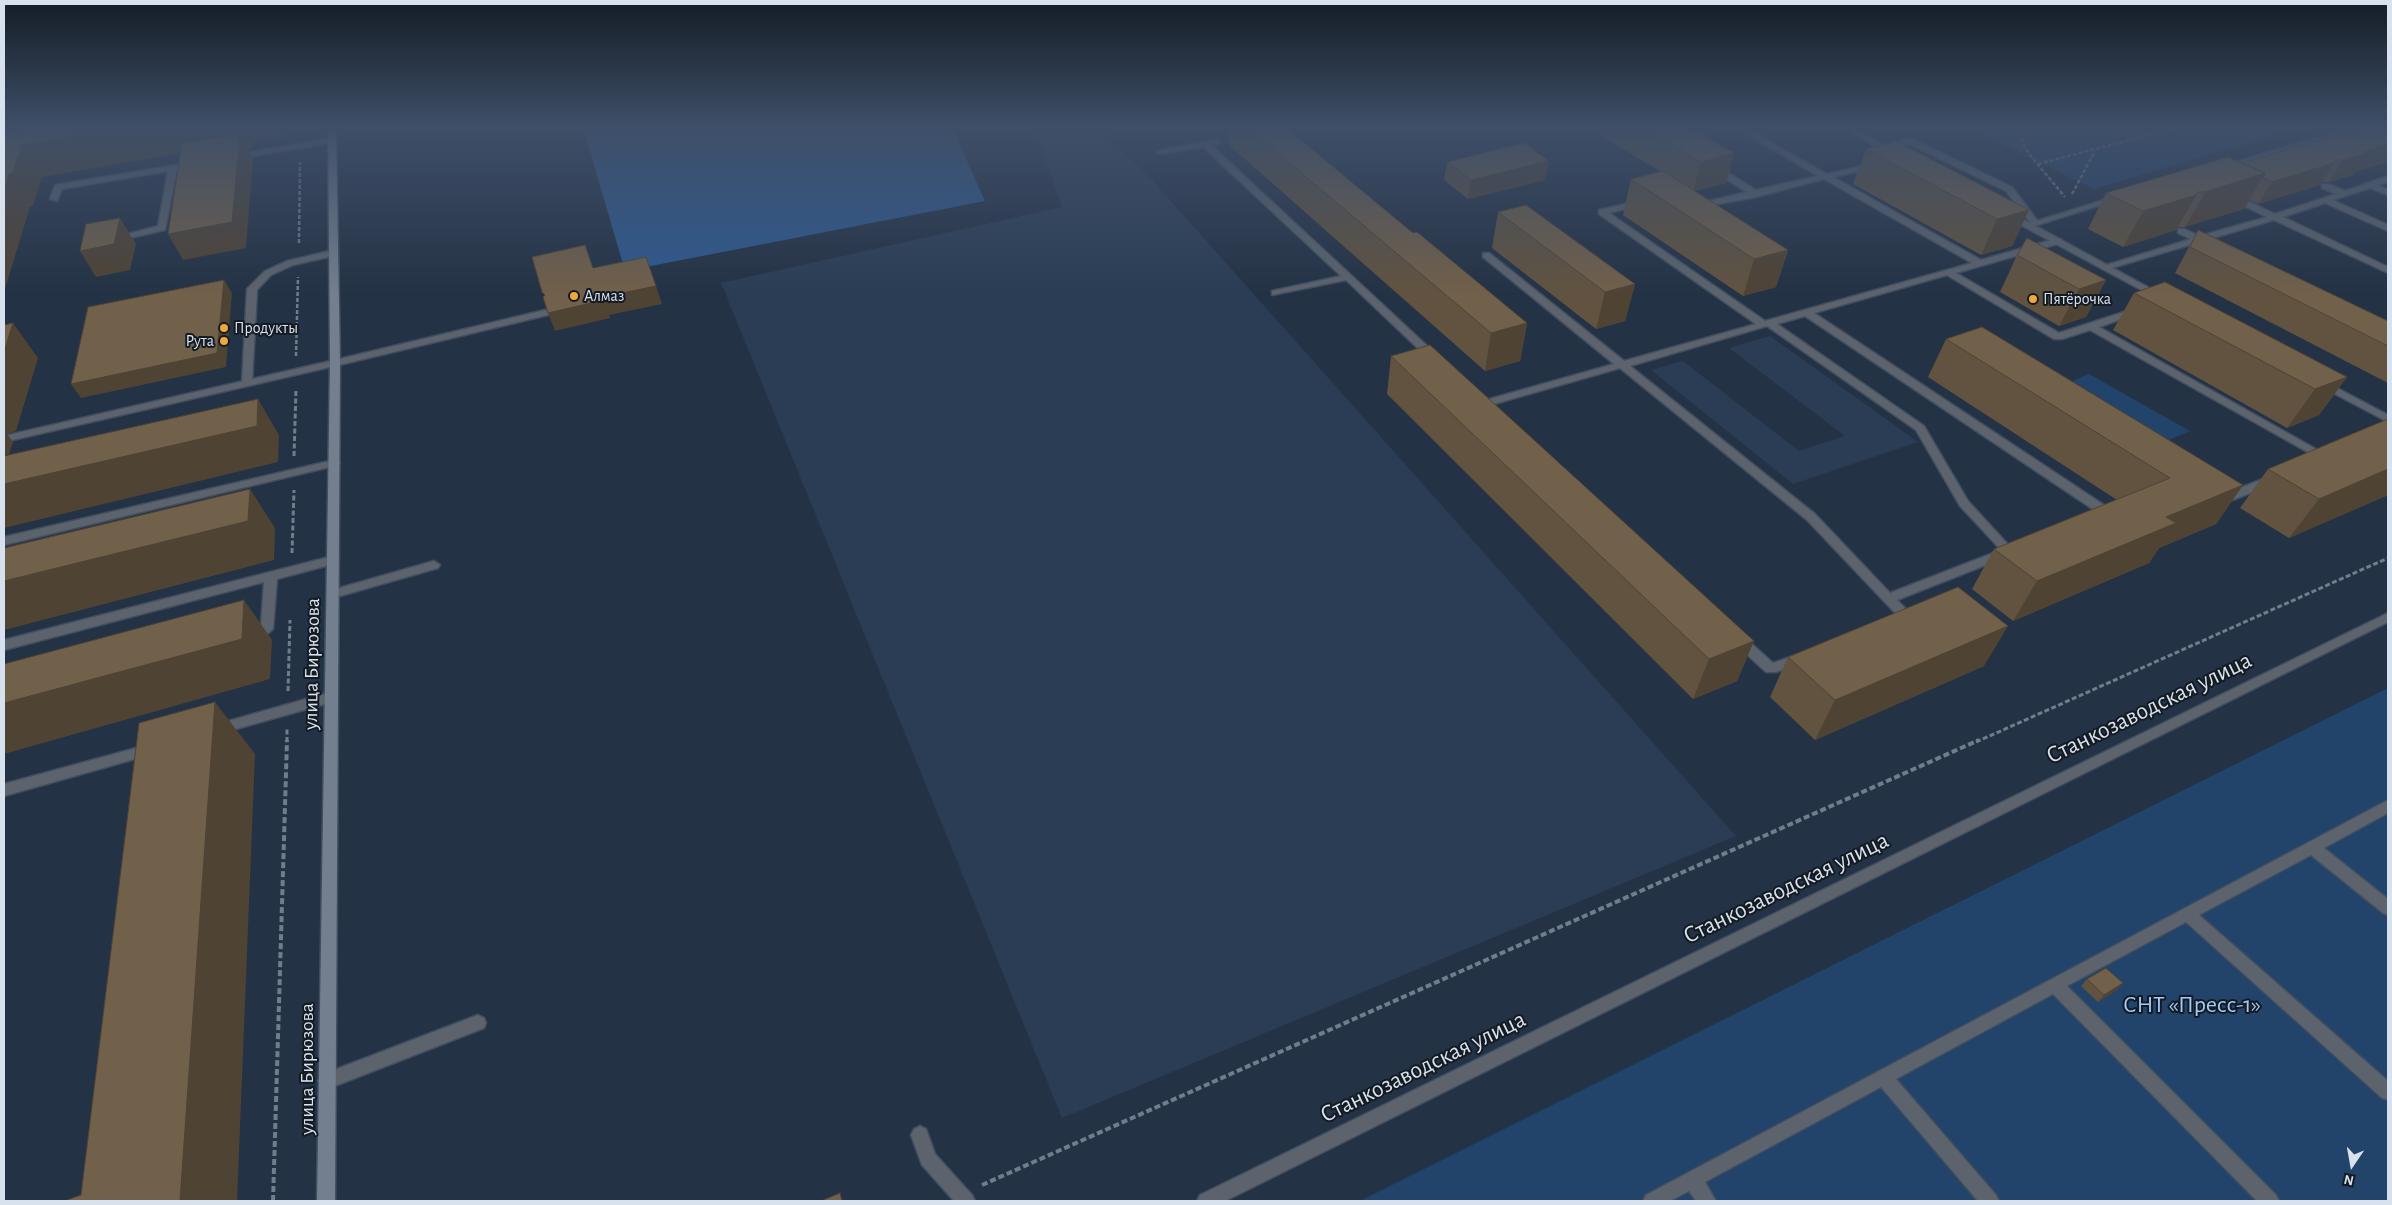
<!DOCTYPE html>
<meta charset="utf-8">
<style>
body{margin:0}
#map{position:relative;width:2392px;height:1205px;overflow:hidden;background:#243245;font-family:"Alegreya Sans",sans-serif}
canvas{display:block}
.frame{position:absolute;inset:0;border:5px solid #d8e2ee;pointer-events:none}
.north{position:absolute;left:2327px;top:1140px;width:50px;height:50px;-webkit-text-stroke:4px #131a22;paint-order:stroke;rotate:192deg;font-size:14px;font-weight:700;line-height:20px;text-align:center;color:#d8e2ee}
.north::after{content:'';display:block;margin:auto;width:18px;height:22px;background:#d8e2ee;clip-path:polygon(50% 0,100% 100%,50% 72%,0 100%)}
</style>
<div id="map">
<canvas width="2392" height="1205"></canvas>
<div class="frame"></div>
<div class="north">N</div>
</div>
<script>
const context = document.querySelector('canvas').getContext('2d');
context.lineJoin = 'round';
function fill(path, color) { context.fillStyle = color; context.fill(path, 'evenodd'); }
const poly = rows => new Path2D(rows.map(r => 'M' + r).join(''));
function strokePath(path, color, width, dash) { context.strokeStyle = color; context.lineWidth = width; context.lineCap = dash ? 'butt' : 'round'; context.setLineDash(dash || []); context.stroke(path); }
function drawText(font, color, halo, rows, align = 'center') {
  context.font = font + ' "Alegreya Sans",sans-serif'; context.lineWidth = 4; context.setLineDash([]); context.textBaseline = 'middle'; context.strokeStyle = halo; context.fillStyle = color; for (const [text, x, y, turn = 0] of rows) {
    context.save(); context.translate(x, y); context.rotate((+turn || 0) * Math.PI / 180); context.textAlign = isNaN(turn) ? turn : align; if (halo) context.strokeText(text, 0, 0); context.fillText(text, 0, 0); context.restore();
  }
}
fill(poly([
 [1034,127,1097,127,1152,180,1736,836,1062,1118,721,283,1062,207],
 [1770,336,1918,442,1793,484,1651,370,1683,361,1799,451,1845,436,1729,348]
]), '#2b3d55');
fill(poly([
 [1967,127,2302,127,2094,189],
 [2089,374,2190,431,2157,445,2057,387],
 [2388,688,2388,1201,1360,1201]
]), '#22436a');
fill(poly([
 [583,127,952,127,985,201,625,271]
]), '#2e5a91');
const service = poly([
 [1734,127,1743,127,1827,174,1877,163,1877,167,1833,177,1981,260,2055,239,2061,239,2061,243,1956,273,2059,333,2133,309,2139,309,2139,313,2099,327,2330,457,2324,460,2320,459,2090,330,2062,339,2054,339,1947,275,1814,313,2110,509,2112,512,2110,515,2100,519,2094,515,2097,512,1805,316,1777,324,1924,426,1968,501,2014,551,2006,557,1897,600,1914,617,1912,620,1902,623,1896,619,1898,616,1807,520,1620,368,1487,406,1479,406,1479,402,1614,364,1483,257,1483,253,1489,253,1624,361,1756,324,1599,214,1599,210,1644,200,1644,204,1609,213,1765,321,1972,263,1824,179,1756,197,1696,208,1696,204,1747,192,1711,170,1711,166,1717,166,1756,190,1818,176,1734,127],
 [1767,326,1916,430,1960,506,2001,550,1890,593,1815,514,1630,366,1767,326],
 [332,138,336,140,335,142,234,159,230,157,234,155,332,138],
 [1907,139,1913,139,2012,187,2039,223,2032,225,2006,191,1909,144,1885,150,1881,148,1907,139],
 [1216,140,1219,140,1219,144,1211,145,1437,355,1437,359,1429,359,1346,280,1272,295,1272,291,1341,276,1203,147,1160,154,1156,152,1160,150,1216,140],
 [194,162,197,162,197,166,177,169,165,230,116,241,112,238,158,226,168,171,62,189,57,201,50,199,55,185,194,162],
 [2388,176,2388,182,2378,185,2388,190,2388,195,2370,188,2333,200,2388,225,2388,231,2325,203,2283,217,2388,267,2388,273,2274,220,2108,269,2102,269,2100,267,2191,239,2178,233,2178,229,2184,229,2200,236,2267,217,2229,199,2229,195,2235,195,2275,214,2336,194,2322,188,2322,184,2328,184,2345,191,2388,176],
 [334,250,337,251,337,255,293,265,271,275,257,290,252,383,251,385,243,385,242,383,247,289,265,271,287,261,334,250],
 [545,310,550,313,548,315,335,366,330,363,335,360,545,310],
 [334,460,338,461,340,463,338,465,4,545,4,537,334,460],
 [2271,476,2277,480,2275,483,2235,499,2231,500,2225,496,2227,493,2271,476],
 [333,556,337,557,339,560,337,563,277,579,273,629,267,634,249,639,243,634,244,631,261,626,264,582,4,650,4,640,333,556],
 [434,561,440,565,438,568,333,598,327,594,329,591,434,561],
 [1738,634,1743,636,1773,663,1799,654,1804,656,1806,659,1804,662,1776,672,1766,672,1733,642,1732,639,1738,634],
 [331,692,336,693,338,697,336,701,218,734,213,733,211,729,213,725,218,724,331,692],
 [151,744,156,745,158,749,156,753,4,796,4,784,151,744],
 [2388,800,2388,813,2324,848,2388,899,2388,915,2383,913,2311,855,2199,915,2388,1081,2388,1100,2382,1098,2186,922,2067,986,2276,1195,2279,1201,2257,1201,2053,994,1896,1079,1996,1195,1999,1201,1978,1201,1881,1087,1705,1182,1716,1201,1696,1201,1689,1191,1670,1201,1643,1201,1646,1195,2388,800],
 [478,1015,484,1018,486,1023,484,1028,327,1089,321,1087,318,1081,321,1075,478,1015],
 [920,1126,926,1129,935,1154,972,1195,975,1201,954,1201,922,1165,911,1135,914,1129,920,1126]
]);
const minor = poly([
 [2351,127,2362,127,2227,169,2220,167,2351,127],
 [2113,197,2120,199,2031,227,2024,225,2113,197],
 [335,360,340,363,339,365,4,442,4,436,335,360]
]);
const tertiary = poly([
 [1842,127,1851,127,1899,154,1892,156,1842,127],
 [2006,213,2012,213,2166,297,2164,299,2158,299,2006,217,2006,213],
 [2322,380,2388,415,2388,422,2318,385,2317,383,2322,380],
 [2388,613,2388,622,1225,1201,1197,1201,1200,1195,2388,613]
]);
const secondary = poly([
 [328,127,336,127,340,363,335,1201,317,1201,330,363,328,127]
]);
strokePath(service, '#414e60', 3);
strokePath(minor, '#414e60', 3);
strokePath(tertiary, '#414e60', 3);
strokePath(secondary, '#414e60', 3);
strokePath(poly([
 [1995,127,2019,135],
 [2018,127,2019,135,2029,154,2065,197],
 [2038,164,2179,127],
 [2072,194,2095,151],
 [299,243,300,162],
 [296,356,298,277]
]), '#707d8d', 2.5, [4, 2]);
strokePath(poly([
 [294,456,296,390],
 [292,553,294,490],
 [288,691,290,620],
 [287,742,287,729],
 [1976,742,2388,558]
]), '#707d8d', 3, [5, 2.5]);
strokePath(poly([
 [982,1185,1979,740],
 [273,1201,287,740]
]), '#707d8d', 4, [6, 3]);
fill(service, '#5c636d');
fill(minor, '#5c636d');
fill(tertiary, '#5c636d');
fill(secondary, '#737f8e');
fill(poly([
 [1229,127,1285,127,1413,233,1527,323,1520,361,1485,371,1229,145],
 [1587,127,1688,127,1734,153,1726,183,1694,191,1788,250,1776,287,1743,296,1623,215,1631,179,1661,172],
 [2388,127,2388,162,2354,172,2353,175,2329,182,2322,182,2320,185,2258,204,2249,200,2244,209,2185,227,2178,227,2176,230,2123,247,2088,229,2106,193,2242,163],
 [1866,149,2029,210,2012,246,1981,255,1853,184],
 [1447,162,1545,180,1468,199,1444,180],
 [1498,212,1635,284,1625,321,1596,329,1492,248],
 [2198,230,2388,321,2388,383,2175,273],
 [2017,255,2106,280,2086,317,2059,326,2000,292],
 [2134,293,2347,377,2319,415,2287,428,2113,330],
 [1946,339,2243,485,2216,524,2159,548,2149,563,2013,621,1972,589,1994,549,2117,500,1928,377],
 [1391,356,1754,641,1737,681,1693,699,1387,394],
 [2388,419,2388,495,2289,538,2240,508,2268,469],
 [1788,657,1984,666,1815,740,1770,697],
 [2087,979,2117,990,2098,1002,2081,986]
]), '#615340');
fill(poly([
 [4,127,285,127,285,136,254,141,253,149,248,150,253,158,246,248,183,260,168,234,193,151,42,177,33,206,30,207,4,292,4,190,9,174,4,135],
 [2388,144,2388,162,2354,172,2353,175,2329,182,2343,160,2364,152],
 [1734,153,1726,183,1693,191,1701,162],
 [1549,161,1545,180,1468,199,1471,180],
 [2334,163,2320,185,2258,204,2272,182],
 [2265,173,2244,209,2185,227,2205,192],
 [2198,192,2176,230,2123,247,2143,211],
 [2029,210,2012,246,1981,255,1997,219],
 [120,218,136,244,130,270,96,277,80,251],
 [1788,250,1776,287,1743,296,1754,259],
 [224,280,232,293,226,367,81,398,71,384],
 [2106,280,2086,317,2059,326,2079,289],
 [1635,284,1625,321,1596,329,1605,292],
 [656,286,662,304,609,315,603,297],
 [604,300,610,318,555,331,548,313],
 [13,323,38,358,16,431,7,434,13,442,9,454,4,455,4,352],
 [1527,323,1520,361,1485,371,1491,333],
 [2347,377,2319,415,2287,428,2315,389],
 [258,399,279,435,278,462,4,528,4,484],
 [2388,469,2388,495,2289,538,2319,499],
 [2243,485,2216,524,2159,548,2149,563,2013,621,2037,581,2166,517],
 [250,489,275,528,274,560,4,630,4,581],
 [244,600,272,640,270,679,4,754,4,703],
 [2008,626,1984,666,1815,740,1835,700],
 [1754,641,1737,681,1693,699,1709,659],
 [215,702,255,754,237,1201,180,1201],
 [2123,983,2117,990,2098,1002,2104,995]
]), '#4f4334');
const building = poly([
 [33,127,135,127,22,145,12,174,9,174,4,190,4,131,33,127],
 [1247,127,1285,127,1413,233,1417,232,1527,323,1491,333,1247,127],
 [1641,127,1688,127,1734,153,1701,162,1641,127],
 [2365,127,2388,127,2388,144,2364,152,2367,153,2343,160,2336,160,2334,163,2272,182,2263,178,2265,173,2242,163,2365,127],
 [240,134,232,222,168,234,182,143,240,134],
 [1896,141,2029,210,1997,219,1866,149,1896,141],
 [1524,143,1549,161,1471,180,1447,162,1524,143],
 [2228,157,2265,173,2205,192,2198,192,2196,195,2143,211,2106,193,2228,157],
 [1663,171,1788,250,1754,259,1631,179,1663,171],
 [1526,205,1635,284,1605,292,1498,212,1526,205],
 [120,218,114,244,80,251,86,224,120,218],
 [2198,230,2388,321,2388,346,2190,247,2198,230],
 [2027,238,2106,280,2079,289,2017,255,2027,238],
 [585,245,593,268,646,257,656,286,603,297,604,300,548,313,543,297,545,295,542,292,532,257,585,245],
 [224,280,217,353,71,384,88,307,224,280],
 [2165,282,2347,377,2315,389,2134,293,2165,282],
 [13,323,4,352,4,325,13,323],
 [1982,327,2243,485,2166,517,2176,523,2037,581,1994,549,2170,478,1946,339,1982,327],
 [1430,345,1754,641,1709,659,1391,356,1430,345],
 [258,399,257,426,4,484,4,456,258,399],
 [2388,419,2388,469,2319,499,2268,469,2388,419],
 [250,489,248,521,4,581,4,548,250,489],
 [1958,587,2008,626,1835,700,1788,657,1958,587],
 [244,600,242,639,4,703,4,664,244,600],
 [215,702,180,1201,64,1201,81,1195,139,723,215,702],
 [2106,968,2123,983,2104,995,2087,979,2106,968],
 [840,1193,842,1201,821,1201,840,1193]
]);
fill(building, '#71604a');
strokePath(building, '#4f4334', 1);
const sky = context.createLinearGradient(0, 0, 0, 295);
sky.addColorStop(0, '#141c26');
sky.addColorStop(0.43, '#3f4f68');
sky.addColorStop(1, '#3f4f6800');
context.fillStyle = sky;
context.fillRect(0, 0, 2392, 295);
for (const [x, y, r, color] of [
 [574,296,5,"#efa73e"],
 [2033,299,5,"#efa73e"],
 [224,328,5,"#efa73e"],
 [224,341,5,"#efa73e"]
]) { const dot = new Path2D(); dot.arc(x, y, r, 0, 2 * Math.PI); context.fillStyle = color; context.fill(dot); strokePath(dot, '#131a22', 2); }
drawText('16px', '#d8e2ee', '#131a22', [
 ["Алмаз",584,296],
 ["Пятёрочка",2043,299],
 ["Продукты",234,328],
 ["Рута",214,341,"right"]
], 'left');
drawText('20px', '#d8e2ee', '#131a22', [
 ["улица Бирюзова",312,664,-89],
 ["улица Бирюзова",307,1069,-90]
]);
drawText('24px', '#d8e2ee', '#131a22', [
 ["Станкозаводская улица",2149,708,-26],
 ["Станкозаводская улица",1786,888,-26],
 ["Станкозаводская улица",1423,1067,-26]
]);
drawText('24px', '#a4c9f9', '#131a22', [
 ["СНТ «Пресс-1»",2192,1005]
]);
</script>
